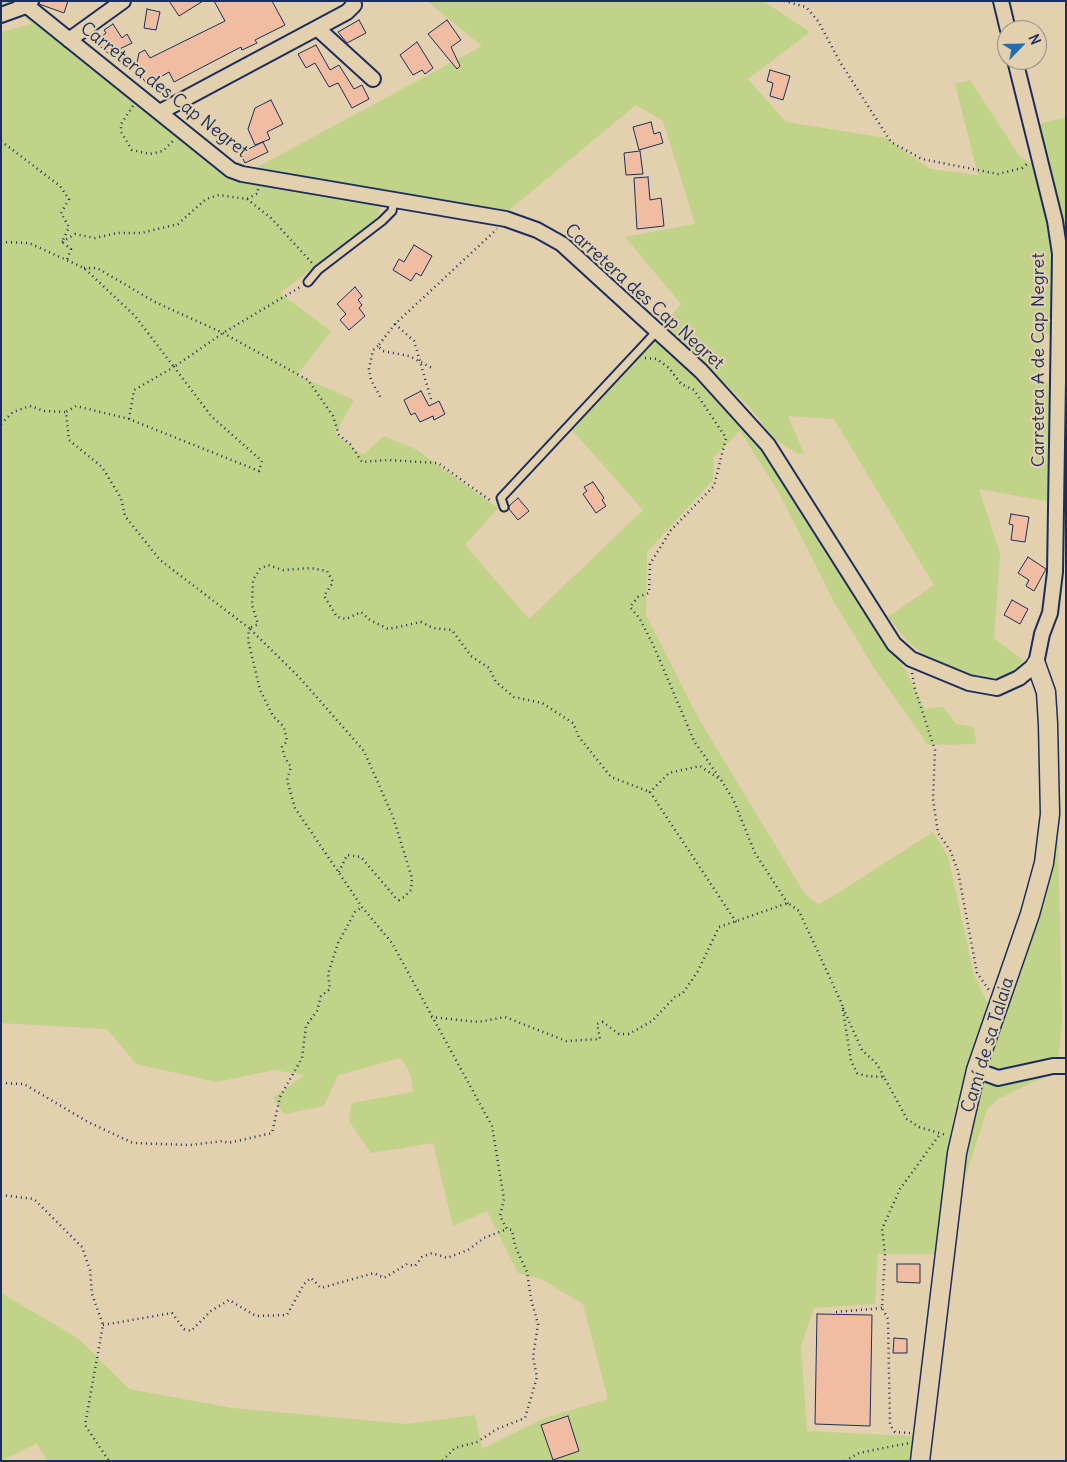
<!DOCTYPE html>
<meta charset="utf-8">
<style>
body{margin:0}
#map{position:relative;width:1067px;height:1462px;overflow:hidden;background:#e2d0ae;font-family:Delius,sans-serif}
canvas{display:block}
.frame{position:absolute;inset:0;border:2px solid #1b2f5e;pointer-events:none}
.north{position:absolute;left:997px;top:20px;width:50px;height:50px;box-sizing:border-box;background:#e2d0ae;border:1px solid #92908e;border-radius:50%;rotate:66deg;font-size:14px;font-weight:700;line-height:20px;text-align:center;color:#1b2f5e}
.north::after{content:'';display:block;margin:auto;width:18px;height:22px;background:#1f6fb2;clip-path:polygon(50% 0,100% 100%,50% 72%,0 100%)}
</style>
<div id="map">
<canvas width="1067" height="1462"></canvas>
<div class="frame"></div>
<div class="north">N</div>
</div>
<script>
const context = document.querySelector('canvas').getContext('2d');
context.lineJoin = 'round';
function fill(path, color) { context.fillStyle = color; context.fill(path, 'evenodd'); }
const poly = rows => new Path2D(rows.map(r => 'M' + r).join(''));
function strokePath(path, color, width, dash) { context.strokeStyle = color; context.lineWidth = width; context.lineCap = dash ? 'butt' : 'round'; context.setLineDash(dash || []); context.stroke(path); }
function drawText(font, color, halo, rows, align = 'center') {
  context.font = font + ' Delius,sans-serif'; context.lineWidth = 4.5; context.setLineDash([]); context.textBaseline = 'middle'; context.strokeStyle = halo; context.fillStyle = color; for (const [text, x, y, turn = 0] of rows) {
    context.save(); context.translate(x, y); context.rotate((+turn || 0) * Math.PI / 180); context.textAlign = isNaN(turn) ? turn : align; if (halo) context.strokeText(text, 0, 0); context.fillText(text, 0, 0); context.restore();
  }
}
fill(poly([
 [1,1,8,1,232,181,382,205,377,219,280,293,331,331,297,375,354,400,335,434,363,455,384,436,417,450,498,508,465,545,529,619,643,510,572,430,658,337,716,392,763,446,906,671,925,709,943,707,956,724,974,727,976,744,928,745,876,671,834,602,778,491,740,431,714,457,713,480,647,552,646,615,700,721,805,894,819,905,933,832,948,857,974,975,989,1006,952,1123,936,1254,878,1254,875,1304,814,1308,801,1346,807,1431,913,1436,909,1461,47,1461,37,1443,1,1461,1,1293,79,1339,129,1389,232,1408,407,1424,475,1415,482,1449,545,1418,608,1399,583,1304,541,1279,518,1273,487,1211,453,1226,433,1143,371,1153,349,1121,352,1103,413,1092,411,1075,401,1058,338,1075,324,1106,284,1114,273,1098,304,1075,274,1070,217,1082,136,1064,107,1029,1,1023,1,32,32,24,14,8,1,12],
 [427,1,763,1,810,32,748,79,786,122,886,138,930,169,978,175,955,84,970,80,1020,157,1035,166,1051,231,1054,295,1050,334,1042,334,1040,380,1048,383,1051,502,979,489,1000,554,994,638,1024,661,1008,675,986,679,934,662,909,643,888,617,934,585,834,419,788,416,804,453,798,454,774,439,751,409,664,324,681,304,625,237,695,224,663,121,636,105,508,211,254,169,482,46],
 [1066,117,1066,238,1040,124],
 [1058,837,1062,1021,1058,1062,998,1073,986,1069,1016,988,1049,884],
 [1057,1071,998,1099,987,1109,966,1176,966,1152,980,1087,986,1081]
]), '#c0d388');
const building = poly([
 [40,1,68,1,64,13,39,4,40,1],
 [169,1,203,1,179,16,169,1],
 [214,1,272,1,285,25,255,40,257,43,242,50,241,47,174,82,169,72,147,85,136,67,139,53,145,50,150,58,225,21,214,1],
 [147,9,160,12,156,30,144,28,147,9],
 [359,20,366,33,347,43,338,32,359,20],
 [447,20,461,40,451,47,460,66,457,69,428,34,447,20],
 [113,24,122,38,127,34,132,43,109,54,95,42,106,33,104,30,113,24],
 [417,42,433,68,425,74,422,70,413,75,400,55,417,42],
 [316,45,330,70,339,65,354,89,362,85,369,99,352,108,338,83,329,87,315,63,306,68,298,54,316,45],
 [770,70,790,76,783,100,770,96,773,83,767,81,770,70],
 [271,100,283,124,267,132,270,139,255,145,248,129,255,108,271,100],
 [651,122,654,134,660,132,663,143,639,150,633,127,651,122],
 [263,142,268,152,245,163,240,153,263,142],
 [640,151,643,174,626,175,624,153,640,151],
 [648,177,650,200,661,198,664,226,637,229,634,178,648,177],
 [414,245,432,256,421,276,416,273,411,281,393,270,399,259,404,262,414,245],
 [355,287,362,296,358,300,362,305,359,308,365,316,349,330,340,320,346,314,337,304,355,287],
 [421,391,429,406,439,401,445,414,434,420,433,416,420,422,415,413,411,415,404,400,421,391],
 [593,482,604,498,602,500,606,506,596,513,583,494,587,491,584,487,593,482],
 [518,498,529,511,518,520,509,509,509,506,518,498],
 [1011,514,1029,517,1025,542,1011,540,1013,525,1009,524,1011,514],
 [1028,557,1046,569,1034,591,1026,586,1029,580,1018,573,1028,557],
 [1012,600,1028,609,1020,624,1004,615,1012,600],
 [897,1264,920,1264,920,1283,897,1282,897,1264],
 [817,1314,872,1315,870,1426,815,1424,817,1314],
 [894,1338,907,1339,907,1353,893,1353,894,1338],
 [568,1416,579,1451,553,1460,541,1425,568,1416]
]);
fill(building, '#f0bca2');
strokePath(building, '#1b2f5e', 1);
const service = poly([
 [308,282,318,270,382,221,392,211,394,200],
 [504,507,501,498,658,330]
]);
const minor = poly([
 [21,1,231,170,242,174,506,219,537,230,562,244,701,371,768,445,894,644,911,659,969,683,997,688,1019,678,1036,664,1042,634,1050,613,1055,572,1060,254,1055,221,1015,60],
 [1001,1,1008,30],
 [1,15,26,6,31,1],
 [317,28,373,79],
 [69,40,123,1],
 [160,112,347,12,354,5,353,1],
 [976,1070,998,1078,1053,1066,1066,1066]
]);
const tertiary = poly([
 [920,1461,957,1153,976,1070,1030,914,1044,863,1050,814,1048,724,1046,692,1036,664]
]);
strokePath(service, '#1b2f5e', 11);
strokePath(minor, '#1b2f5e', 18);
strokePath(tertiary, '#1b2f5e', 21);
strokePath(poly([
 [784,1,806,7,818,21,840,62,891,142,922,159,998,174,1022,168,1028,163],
 [133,106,121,124,121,132,132,150,150,154,163,151,175,139],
 [1,141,60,186,69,199,61,213,69,227,62,242,71,249,67,260],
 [247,199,271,218,312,263],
 [1,242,29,243,84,268,135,316,174,367,223,333,302,286],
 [62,242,75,234,95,238,117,233,141,233,178,224,206,199,219,195,247,199,258,193,258,188],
 [84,268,97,268,155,302,223,333,308,380,333,416,339,435,350,444,362,462,388,460,438,463,491,501],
 [395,324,378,346,383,351,409,356,434,369],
 [378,346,373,350,369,369,371,380,382,400],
 [645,358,657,359,669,368,681,384,694,390,726,438,714,486,671,530,650,564,649,593,638,597,630,607,640,619,655,649,694,741,721,780],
 [431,399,414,341,395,324,497,229],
 [129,419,134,390,174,367,212,417,262,461,259,471,129,419,76,406,66,412,69,440,102,467,121,498,125,516,160,560,249,628,248,640,260,690,273,716,284,727,287,741,282,747,285,758,291,767,287,780,295,808,362,907,392,943,492,1126,504,1199,500,1216,507,1229,512,1230,515,1246,527,1272,531,1299,538,1324,533,1357,537,1377,525,1418,497,1429,477,1442,455,1448,442,1461],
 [1,424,13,412,30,406,44,411,66,412],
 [912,673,915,689,935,750,933,799,938,833,950,850,958,871,977,973,989,990],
 [339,872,347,855,361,857,395,897,399,900,404,897,411,890,412,878,393,817,364,751,299,677,249,628,258,624,252,605,253,580,260,569,268,565,283,570,311,568,327,571,333,582,324,596,337,617,346,619,361,612,370,620,388,629,421,622,433,628,452,630,471,656,489,668,496,682,514,697,542,703,573,723,579,737,611,777,650,792],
 [736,922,650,792,669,773,700,766,721,780,733,799,755,853,788,904],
 [843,1008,862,1050,877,1064,884,1077],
 [431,1017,478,1022,505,1017,566,1041,600,1039,597,1024,603,1022,619,1034,629,1034,652,1021,675,997,683,993,698,971,719,927,788,903,799,911,842,1004,851,1061,857,1073,866,1076,884,1077,907,1119,919,1127,946,1135],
 [1,1083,24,1084,88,1122,133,1143,190,1145,223,1141,228,1143,272,1133,280,1097,302,1058,306,1026,317,1011,321,996,330,989,328,974,338,943,355,912,362,907],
 [1,1195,34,1199,82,1247,90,1270,92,1294,103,1325,85,1425,109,1461],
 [836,1312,882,1308],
 [103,1325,172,1313,184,1329,191,1331,211,1311,229,1300,256,1316,287,1315,304,1284,311,1278,321,1288,374,1273,384,1278,407,1264,415,1266,422,1257,432,1253,447,1258,468,1250,484,1238,507,1229],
 [910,1433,895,1432,890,1425,888,1319,882,1308,885,1254,882,1229,900,1189,940,1134],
 [845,1461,859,1453,909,1443]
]), '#1b2f5e', 2.5, [1, 4]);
strokePath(service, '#e2d0ae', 7);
strokePath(minor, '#e2d0ae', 14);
strokePath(tertiary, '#e2d0ae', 18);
drawText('18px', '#1b2f5e', '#e2d0ae', [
 ["Carretera des Cap Negret",164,90,38],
 ["Carretera des Cap Negret",644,297,42],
 ["Carretera A de Cap Negret",1039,360,-90],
 ["Camí de sa Talaia",988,1045,-73]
]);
</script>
